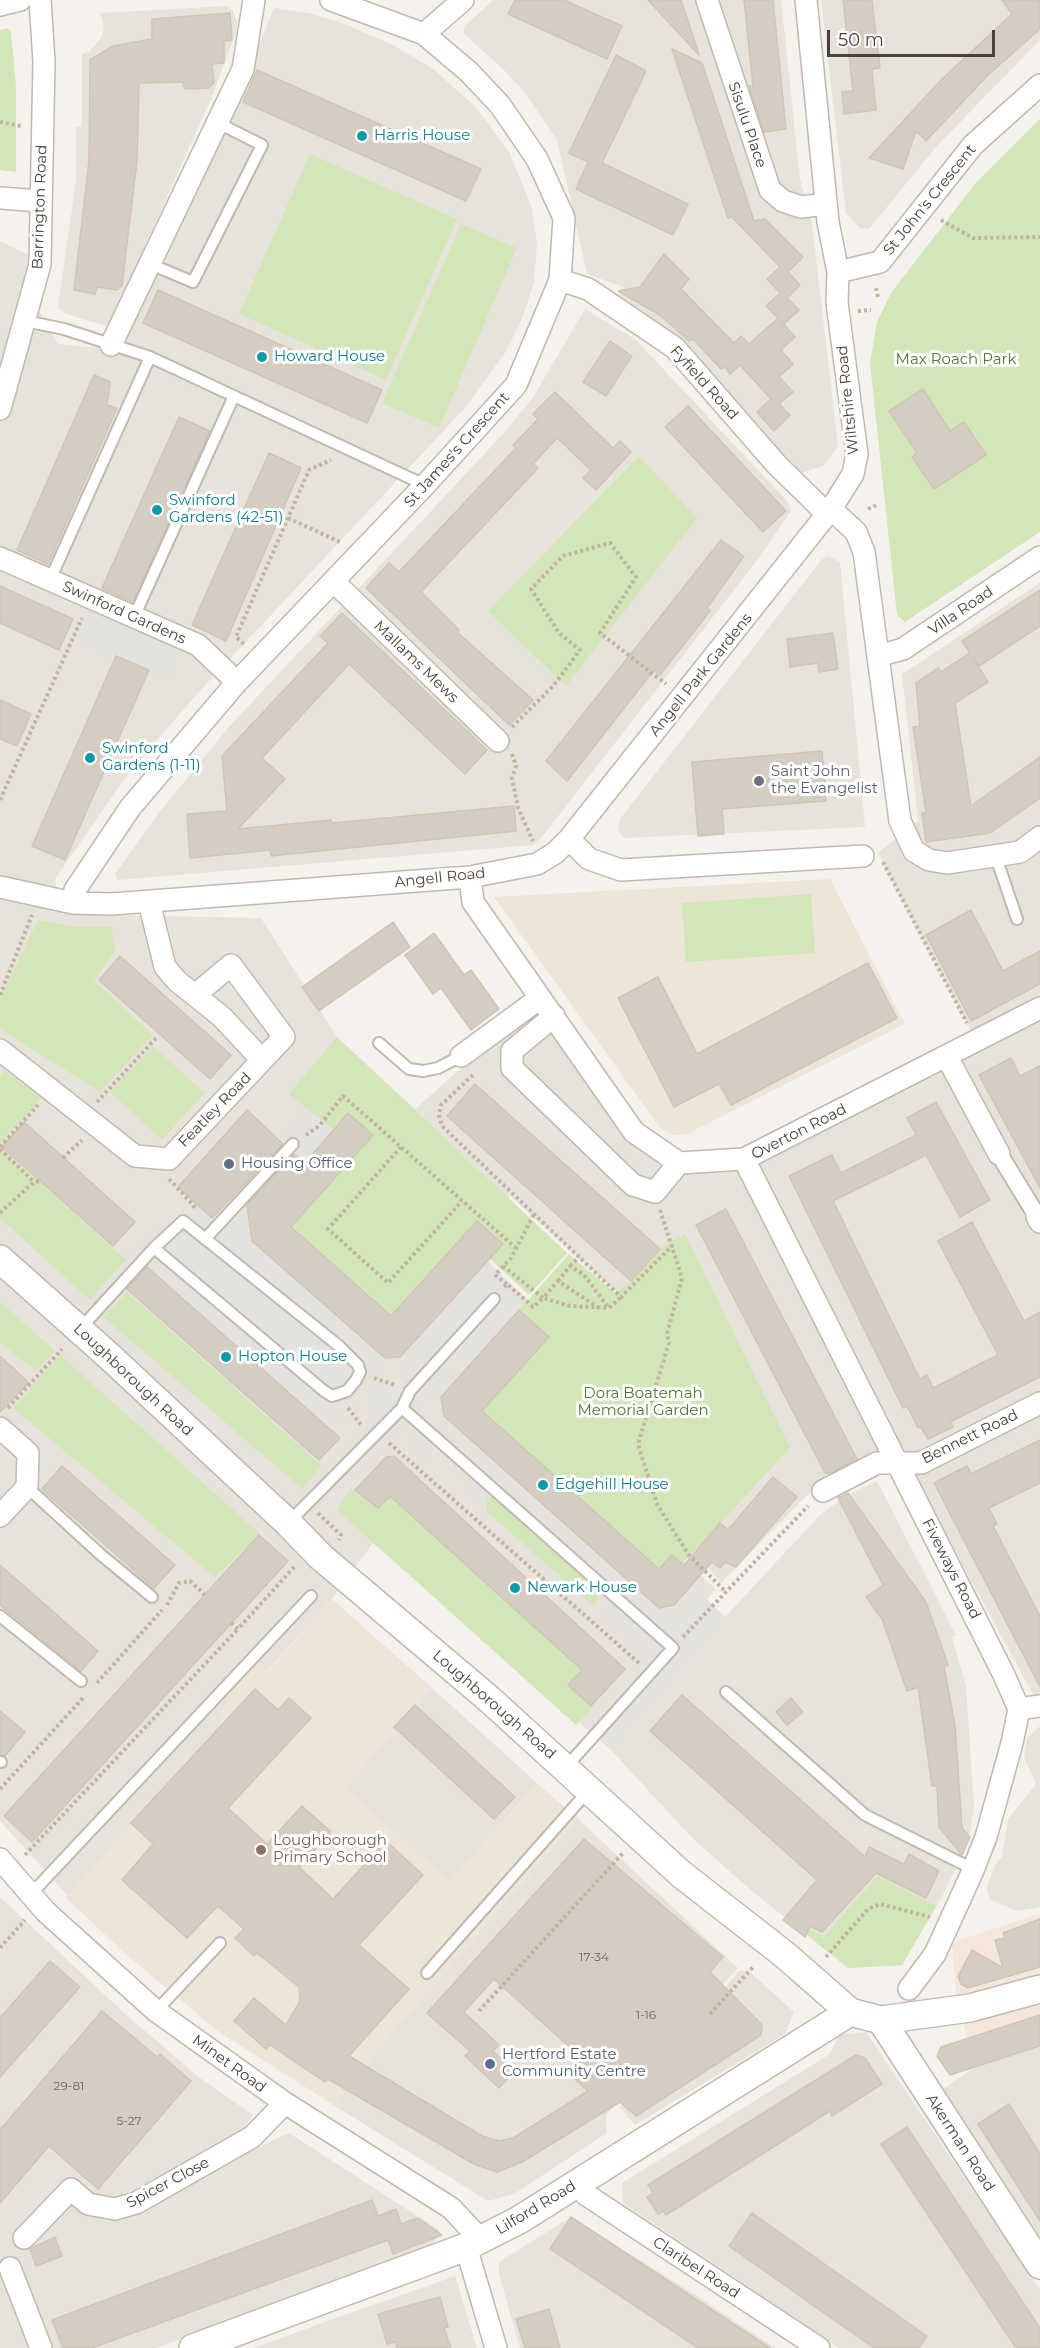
<!DOCTYPE html>
<style>
body{margin:0}
#map{position:relative;width:1040px;height:2348px;overflow:hidden;background:#f5f1ec;font-family:Montserrat,sans-serif}
canvas{display:block}
.scale{position:absolute;left:827px;top:30px;width:168px;height:27px;box-sizing:border-box;border:3px solid #49423a;border-top:0;padding-left:8px;font-size:18px;line-height:21px;white-space:nowrap;color:#49423a;-webkit-text-stroke:4px #fff;paint-order:stroke}
</style>
<div id="map">
<canvas width="1040" height="2348"></canvas>
<div class="scale">50 m</div>
</div>
<script>
const context = document.querySelector('canvas').getContext('2d');
context.lineJoin = 'round';
function fill(path, color) { context.fillStyle = color; context.fill(path, 'evenodd'); }
const poly = rows => new Path2D(rows.map(r => 'M' + r).join(''));
function strokePath(path, color, width, dash) { context.strokeStyle = color; context.lineWidth = width; context.lineCap = dash ? 'butt' : 'round'; context.setLineDash(dash || []); context.stroke(path); }
function drawText(font, color, halo, rows, align = 'center') {
  context.font = font + ' Montserrat,sans-serif'; context.lineWidth = 6; context.setLineDash([]); context.textBaseline = 'middle'; context.strokeStyle = halo; context.fillStyle = color; for (const [text, x, y, turn = 0] of rows) {
    context.save(); context.translate(x, y); context.rotate((+turn || 0) * Math.PI / 180); context.textAlign = isNaN(turn) ? turn : align; if (halo) context.strokeText(text, 0, 0); context.fillText(text, 0, 0); context.restore();
  }
}
fill(poly([
 [493,0,781,0,800,179,812,223,838,446,825,465,799,474,616,299,624,287,587,274,557,140,525,93,504,70,463,33,465,26],
 [821,0,1040,0,1040,40,936,147,869,229,860,228,846,213],
 [227,6,233,11,237,22,236,32,211,99,110,323,105,326,64,313,58,307,76,181,76,127,82,127,82,54,89,52,101,38,104,27,100,13],
 [274,8,309,13,345,24,395,46,433,69,476,107,509,152,532,208,537,244,534,283,522,319,505,353,464,409,197,694,130,771,55,879,61,914,261,918,337,1037,415,1109,540,998,634,1132,679,1163,744,1159,976,1041,878,853,918,821,902,674,1040,583,1040,1695,1035,1698,897,1444,816,1486,721,1583,693,1549,671,1549,716,1589,591,1733,373,1543,332,1599,267,1671,257,1663,230,1693,221,1724,68,1896,0,1821,0,241,29,255,25,287,58,344,115,350,230,115],
 [509,1195,621,1297,533,1307,495,1275,487,1262,503,1244],
 [585,309,636,340,787,501,791,511,759,558,538,842,533,845,118,880,115,874,158,814,227,729,502,435,532,399],
 [829,556,840,562,865,827,624,838,618,830,620,819,822,559],
 [877,1481,956,1635,952,1637,966,1686,974,1806,969,1837,962,1855,943,1895,902,1965,848,1968,753,1892,691,1837,611,1750,725,1617,820,1515,846,1496],
 [432,1688,537,1783,450,1882,344,1788],
 [1040,1726,1040,1907,1017,1911,991,1900,987,1893,987,1887,995,1865,1002,1857,1008,1819,1036,1784,1024,1757,1027,1738],
 [578,1819,738,1968,606,2115,607,2133,514,2194,488,2201,335,2106,380,2046],
 [0,1897,122,2011,200,2078,253,2115,243,2129,125,2195,104,2216,121,2213,289,2133,439,2230,432,2248,156,2348,0,2348],
 [740,1970,751,1973,794,2012,785,2034,635,2125,620,2108,627,2095],
 [866,2032,1040,2290,1040,2348,839,2348,623,2203,622,2183,830,2054,839,2035],
 [1040,2046,1040,2248,938,2092,974,2068],
 [571,2217,688,2290,776,2348,520,2348,499,2274,499,2262],
 [455,2276,477,2348,254,2348,322,2323]
]), '#e8e3da');
fill(poly([
 [1040,1913,1040,2046,974,2068,956,1993,952,1943]
]), '#f4e7d9');
fill(poly([
 [830,879,905,1024,685,1135,673,1135,661,1129,494,897],
 [332,1599,432,1688,344,1788,450,1882,537,1783,578,1819,380,2046,335,2106,219,2032,128,1956,66,1898,220,1724,229,1693,257,1663,268,1671]
]), '#ede5d7');
fill(poly([
 [7,28,11,32,16,86,16,172,0,170,0,30],
 [1040,119,1040,532,905,622,897,615,870,363,877,322,891,293,974,185],
 [310,154,457,219,386,380,239,314],
 [461,224,517,248,439,428,382,403],
 [639,456,697,518,566,686,488,611],
 [811,894,815,953,686,962,682,903],
 [38,920,78,927,111,927,116,950,94,981,153,1035,100,1092,0,1029,0,998],
 [337,1037,567,1253,529,1295,489,1258,502,1243,477,1221,391,1316,291,1227,373,1135,334,1130,289,1094],
 [153,1046,205,1093,162,1140,110,1092],
 [4,1070,41,1098,0,1145,0,1077],
 [0,1147,126,1260,90,1300,0,1218],
 [685,1234,790,1448,682,1564,672,1555,659,1569,482,1411,548,1336,519,1310,569,1254,616,1294,631,1281,660,1249],
 [127,1292,322,1466,302,1489,104,1317],
 [0,1302,55,1351,36,1371,0,1343],
 [60,1355,260,1534,215,1577,13,1408],
 [351,1488,378,1508,390,1496,582,1670,568,1686,593,1708,576,1725,337,1510],
 [500,1496,598,1587,595,1607,487,1512,486,1498],
 [878,1876,936,1906,902,1965,848,1968,806,1934,811,1930,824,1937]
]), '#d3e6b8');
fill(poly([
 [91,598,184,639,167,676,72,638],
 [308,1112,334,1130,250,1225,385,1358,342,1414,327,1425,147,1267,104,1316,90,1300,126,1260,193,1201,212,1218],
 [487,1261,528,1300,472,1362,457,1349,443,1366,459,1377,441,1397,424,1393,420,1400,424,1417,446,1435,451,1433,467,1444,555,1520,657,1613,676,1613,696,1589,725,1617,611,1750,591,1733,640,1674,646,1650,607,1618,609,1594,489,1491,485,1509,469,1493,467,1470,461,1463,433,1444,425,1458,411,1447,415,1424,403,1423,377,1451,365,1478,347,1473,330,1495,317,1484,375,1418,368,1388,403,1384,400,1357]
]), '#e4e2df');
const building = poly([
 [515,0,564,0,622,26,607,59,508,14,515,0],
 [648,0,681,0,699,55,648,0],
 [744,0,773,0,786,129,764,132,749,86,753,86,744,0],
 [843,0,872,0,880,68,872,69,876,110,844,114,842,92,853,91,843,0],
 [1002,0,1040,0,1040,29,988,75,926,141,916,131,903,169,869,158,942,79,1012,14,1002,0],
 [230,13,232,40,224,41,224,63,212,64,214,82,209,88,185,89,183,82,139,83,137,161,122,285,117,290,97,287,95,294,74,290,89,161,90,60,113,46,152,39,152,19,230,13],
 [672,49,702,63,754,221,765,219,803,257,788,272,800,285,787,298,799,310,784,324,781,321,795,337,781,350,793,364,779,377,793,392,779,404,790,415,774,431,757,412,771,399,740,365,730,374,725,367,721,369,693,339,689,341,660,315,618,291,640,287,664,254,689,279,681,289,734,343,741,336,749,344,778,318,766,306,780,293,767,279,780,267,732,217,728,218,672,49],
 [616,55,646,71,602,163,688,204,673,235,576,189,588,162,569,153,616,55],
 [257,70,481,169,466,201,243,102,257,70],
 [158,290,382,390,367,423,143,323,158,290],
 [610,341,632,356,606,396,583,382,610,341],
 [94,375,110,382,107,405,117,408,48,564,17,550,94,375],
 [923,389,950,431,964,422,986,455,934,489,912,457,917,453,889,411,923,389],
 [555,392,613,448,620,441,631,452,596,490,583,478,591,470,557,438,533,464,538,468,421,592,459,630,457,632,533,700,509,725,366,588,389,563,399,572,516,448,513,445,538,419,533,414,555,392],
 [688,406,786,511,763,532,665,427,688,406],
 [179,417,210,431,133,602,102,588,179,417],
 [269,453,301,468,226,641,192,625,269,453],
 [721,540,744,556,707,608,710,611,660,675,654,670,567,781,546,761,721,540],
 [0,586,73,619,59,650,0,623,0,586],
 [1040,590,1040,626,979,666,973,658,988,682,955,703,971,806,1040,757,1040,798,990,833,926,842,922,813,926,813,913,727,920,726,916,683,938,668,941,672,970,653,962,641,1040,590],
 [342,613,487,750,465,774,349,664,262,758,285,779,238,829,331,820,332,823,365,820,514,806,516,831,271,856,270,850,190,858,187,814,227,811,222,756,328,643,320,636,342,613],
 [833,633,838,669,819,672,818,663,790,667,787,639,833,633],
 [116,656,149,670,65,860,32,846,116,656],
 [0,700,31,714,17,746,0,739,0,700],
 [822,751,826,801,722,809,724,834,698,836,692,762,822,751],
 [971,910,1003,971,1040,951,1040,984,971,1021,926,935,971,910],
 [393,922,410,947,319,1011,302,987,393,922],
 [434,933,464,975,471,970,499,1009,471,1030,441,988,433,994,405,955,434,933],
 [120,956,231,1055,210,1079,99,980,120,956],
 [868,963,897,1018,731,1105,719,1084,674,1107,618,998,658,977,697,1054,868,963],
 [1011,1058,1020,1076,1040,1066,1040,1188,979,1075,1011,1058],
 [475,1084,660,1249,631,1281,447,1116,475,1084],
 [936,1102,990,1200,960,1217,926,1155,833,1201,920,1379,927,1375,933,1388,998,1355,938,1241,972,1222,1024,1321,1040,1312,1040,1377,950,1422,953,1427,928,1439,921,1427,918,1428,907,1406,903,1408,789,1176,832,1155,841,1173,916,1135,907,1118,936,1102],
 [247,1110,283,1144,212,1218,178,1187,247,1110],
 [348,1113,373,1135,291,1227,391,1316,477,1221,503,1244,400,1357,385,1358,252,1241,247,1205,294,1154,305,1163,348,1113],
 [24,1122,135,1222,113,1246,2,1147,24,1122],
 [726,1209,857,1459,830,1473,825,1473,696,1225,726,1209],
 [147,1267,340,1438,319,1460,127,1289,147,1267],
 [519,1310,549,1337,482,1411,659,1569,672,1555,684,1565,720,1523,728,1530,773,1477,797,1497,736,1567,725,1562,720,1568,712,1562,674,1605,659,1608,444,1416,441,1397,519,1310],
 [0,1356,29,1383,0,1412,0,1356],
 [1040,1440,1040,1483,989,1508,997,1524,993,1526,1040,1616,1040,1687,934,1483,967,1466,971,1474,1040,1440],
 [394,1456,625,1669,591,1706,568,1685,582,1670,390,1496,378,1508,355,1490,386,1457,394,1456],
 [62,1466,175,1565,154,1588,42,1489,62,1466],
 [848,1493,926,1602,948,1665,944,1667,955,1725,962,1828,970,1837,962,1855,939,1827,937,1786,932,1786,918,1687,907,1691,882,1619,866,1597,883,1585,838,1498,848,1493],
 [259,1535,288,1561,32,1842,4,1816,259,1535],
 [0,1565,98,1651,81,1671,0,1605,0,1565],
 [255,1689,278,1710,289,1698,311,1718,228,1808,267,1844,302,1806,331,1832,299,1867,333,1899,386,1841,423,1875,359,1945,409,1989,349,2056,482,2136,499,2141,513,2138,588,2091,568,2073,582,2058,494,1979,464,2012,499,2045,493,2051,514,2072,499,2088,465,2056,470,2051,427,2013,584,1839,723,1957,710,1972,762,2025,761,2035,636,2116,620,2102,522,2162,497,2172,474,2164,328,2079,325,2082,270,2045,266,2049,234,2021,254,1998,286,2025,300,2001,299,1987,257,1953,254,1956,235,1938,244,1929,218,1906,187,1938,122,1880,153,1844,131,1823,255,1689],
 [682,1695,865,1857,869,1847,904,1864,909,1854,939,1871,926,1898,876,1873,822,1932,810,1926,805,1937,783,1920,817,1880,650,1731,682,1695],
 [791,1698,803,1712,787,1725,776,1712,791,1698],
 [415,1705,515,1797,494,1819,394,1727,415,1705],
 [0,1711,25,1732,5,1756,0,1755,0,1711],
 [1040,1919,1040,1967,968,1988,961,1984,958,1976,972,1950,1003,1968,995,1940,1005,1938,1003,1933,1040,1919],
 [50,1961,80,1987,0,2077,0,2018,50,1961],
 [102,2011,157,2057,160,2054,191,2081,98,2189,49,2146,0,2203,0,2130,102,2011],
 [1040,2015,1040,2046,950,2075,937,2056,941,2047,1040,2015],
 [856,2055,865,2058,882,2084,832,2116,830,2111,666,2215,663,2211,658,2214,647,2197,653,2193,648,2185,856,2055],
 [1009,2104,1040,2154,1040,2221,978,2124,1009,2104],
 [907,2127,1040,2328,1040,2348,1016,2348,881,2144,907,2127],
 [372,2200,378,2216,396,2209,401,2224,418,2218,442,2235,393,2254,388,2240,92,2348,63,2348,52,2320,372,2200],
 [752,2213,927,2336,919,2348,874,2348,729,2246,752,2213],
 [571,2217,770,2348,698,2348,550,2249,571,2217],
 [55,2237,62,2256,36,2266,30,2249,55,2237],
 [440,2297,448,2327,444,2328,451,2348,397,2348,395,2342,387,2344,378,2314,440,2297],
 [549,2309,560,2348,525,2348,516,2319,549,2309]
]);
fill(building, '#d6cdc2');
strokePath(building, '#d0c4b5', 1.5);
const service = poly([
 [150,264,193,282,262,145,216,122],
 [25,321,64,329,150,357,425,485],
 [50,580,150,357],
 [134,617,234,396],
 [996,857,1017,919],
 [379,1043,409,1069,423,1071,438,1068,461,1056],
 [183,1221,339,1346,358,1365,360,1372,356,1380,347,1391,332,1396,324,1391,154,1248,183,1221],
 [205,1239,293,1144],
 [80,1329,154,1248],
 [402,1408,673,1648,566,1767],
 [27,1487,100,1554,152,1597],
 [288,1523,402,1408,410,1391,494,1299],
 [0,1616,81,1681],
 [726,1692,865,1815,973,1869],
 [0,1762,1,1762],
 [31,1894,311,1596],
 [427,1973,589,1790],
 [156,2011,220,1943]
]);
const pedestrian = poly([
 [999,1154,1037,1216]
]);
const minor = poly([
 [707,0,770,190,783,201,801,207,826,204],
 [806,0,828,222,838,272,837,303,857,454,853,474,831,509,856,532,864,552,900,821,914,851,929,860,947,863,1020,852,1040,837],
 [0,5,20,0],
 [424,34,463,0],
 [0,198,40,201],
 [838,272,880,262,973,145,1040,85],
 [560,280,588,289,675,348,777,465,827,514],
 [111,345,243,69,254,0],
 [0,409,40,264,44,61,40,0],
 [0,558,198,645,237,682],
 [334,582,498,741],
 [878,656,903,649,1040,557],
 [569,839,589,859,621,870,863,856],
 [470,877,473,902,634,1132,679,1163,744,1159,1040,1008],
 [0,887,73,903,111,904,470,877,537,864,555,853,569,839,831,509],
 [149,902,165,967,177,981,222,1017,262,1060],
 [73,903,75,890,130,808,237,682,425,485,516,385,560,280,564,218,537,159,500,105,469,72,424,34,331,0],
 [554,1016,512,1051,512,1068,633,1185,655,1192,679,1163],
 [0,1050,135,1156,169,1159,284,1037,231,965,195,995],
 [461,1056,540,998],
 [947,1057,999,1154],
 [744,1159,1003,1673,1019,1709,1012,1743,986,1837,971,1875,935,1954,909,1989],
 [1037,1216,1040,1222],
 [0,1428,28,1453,27,1487,0,1516],
 [823,1491,877,1463,921,1463,1040,1403],
 [1019,1709,1040,1706],
 [0,1859,46,1912,156,2011,285,2103,451,2208,481,2240],
 [577,2184,585,2194,819,2348],
 [24,2238,71,2189,88,2204,115,2209,136,2203,252,2137,285,2103],
 [466,2247,496,2348],
 [10,2268,41,2348]
]);
const tertiary = poly([
 [0,1259,110,1357,288,1523,321,1557,489,1699,681,1874,785,1955,850,2012,881,2020,970,2008,1040,1989],
 [881,2020,1040,2265],
 [193,2348,466,2247,519,2220,850,2012]
]);
strokePath(service, '#c0b9ae', 14);
strokePath(pedestrian, '#c0b9ae', 20);
strokePath(minor, '#c0b9ae', 24);
strokePath(tertiary, '#c0b9ae', 30);
strokePath(poly([
 [0,122,21,126],
 [941,220,973,238,1040,237],
 [876,288,878,297],
 [858,311,871,310],
 [868,509,879,504],
 [288,518,342,543],
 [244,644,236,637,309,470,331,460],
 [512,727,554,685,580,650,559,633,531,589,563,556,610,543,636,577,600,633,666,684],
 [512,754,516,766,512,778,518,808,533,841],
 [0,800,82,618],
 [883,862,967,1023],
 [0,995,32,915],
 [473,1075,441,1105,439,1115,442,1126,621,1297,672,1246],
 [97,1102,156,1038],
 [306,1135,320,1125,343,1096,516,1248],
 [0,1147,38,1105],
 [401,1147,328,1229,388,1283,462,1201],
 [0,1149,34,1182],
 [63,1158,82,1140],
 [169,1179,194,1206,192,1209],
 [660,1210,682,1278,667,1334,669,1343,638,1444,657,1504,688,1554,726,1592],
 [0,1213,34,1182,40,1181],
 [503,1266,543,1298,558,1281,599,1308],
 [570,1266,579,1257],
 [558,1281,570,1266,584,1275,608,1307],
 [507,1284,495,1275,511,1258,534,1214],
 [504,1287,507,1284,533,1307,543,1298,570,1306,609,1308,621,1297],
 [374,1378,395,1385],
 [8,1408,62,1349],
 [348,1408,362,1426],
 [389,1443,640,1664],
 [318,1513,341,1535,339,1540],
 [167,1605,179,1583,190,1581,205,1595],
 [231,1623,238,1629,295,1566],
 [683,1637,808,1506],
 [97,1683,162,1610],
 [0,1789,84,1697],
 [25,1855,238,1629],
 [0,1948,25,1920],
 [826,1957,868,1909,880,1904,930,1917],
 [479,2011,623,1853],
 [710,2014,753,1967]
]), '#c1b4a1', 4, [3, 3]);
strokePath(service, '#fff', 10);
strokePath(pedestrian, '#fff', 16);
strokePath(minor, '#fff', 21);
strokePath(tertiary, '#fff', 27);
for (const [x, y, r, color] of [
 [362,136,6,"#0f9aa8"],
 [262,357,6,"#0f9aa8"],
 [157,510,6,"#0f9aa8"],
 [90,758,6,"#0f9aa8"],
 [759,781,6,"#6b7280"],
 [229,1164,6,"#5c6f8a"],
 [226,1357,6,"#0f9aa8"],
 [543,1485,6,"#0f9aa8"],
 [515,1588,6,"#0f9aa8"],
 [261,1850,6,"#8d6e63"],
 [490,2064,6,"#5c6f8a"]
]) { const dot = new Path2D(); dot.arc(x, y, r, 0, 2 * Math.PI); context.fillStyle = color; context.fill(dot); strokePath(dot, '#fff', 2); }
drawText('12px', '#6c655c', null, [
 ["17-34",594,1957],
 ["1-16",646,2015],
 ["29-81",69,2086],
 ["5-27",129,2121]
]);
drawText('15px', '#49423a', '#fff', [
 ["Sisulu Place",747,125,71],
 ["St John's Crescent",930,200,-51],
 ["Barrington Road",40,207,-88],
 ["Fyfield Road",704,383,48],
 ["Wiltshire Road",848,400,-96],
 ["St James's Crescent",457,450,-48],
 ["Villa Road",961,611,-34],
 ["Swinford Gardens",124,613,24],
 ["Mallams Mews",416,662,44],
 ["Angell Park Gardens",701,675,-51],
 ["Angell Road",440,878,-6],
 ["Featley Road",215,1110,-46],
 ["Overton Road",799,1132,-27],
 ["Loughborough Road",133,1380,43],
 ["Bennett Road",970,1437,-26],
 ["Fiveways Road",951,1569,63],
 ["Loughborough Road",494,1705,41],
 ["Minet Road",229,2064,36],
 ["Akerman Road",960,2143,57],
 ["Spicer Close",168,2183,-28],
 ["Lilford Road",536,2208,-31],
 ["Claribel Road",696,2268,33]
]);
drawText('15px', '#0d838f', '#fff', [
 ["Harris House",374,136],
 ["Howard House",274,357],
 ["Swinford",169,501],
 ["Gardens (42-51)",169,518],
 ["Swinford",102,749],
 ["Gardens (1-11)",102,766],
 ["Hopton House",238,1357],
 ["Edgehill House",555,1485],
 ["Newark House",527,1588]
], 'left');
drawText('15px', '#4f7830', '#fff', [
 ["Max Roach Park",956,360],
 ["Dora Boatemah",643,1394],
 ["Memorial Garden",643,1411]
]);
drawText('15px', '#5b616d', '#fff', [
 ["Saint John",771,772],
 ["the Evangelist",771,789]
], 'left');
drawText('15px', '#4e5e75', '#fff', [
 ["Housing Office",241,1164],
 ["Hertford Estate",502,2055],
 ["Community Centre",502,2072]
], 'left');
drawText('15px', '#785e54', '#fff', [
 ["Loughborough",273,1841],
 ["Primary School",273,1858]
], 'left');
</script>
